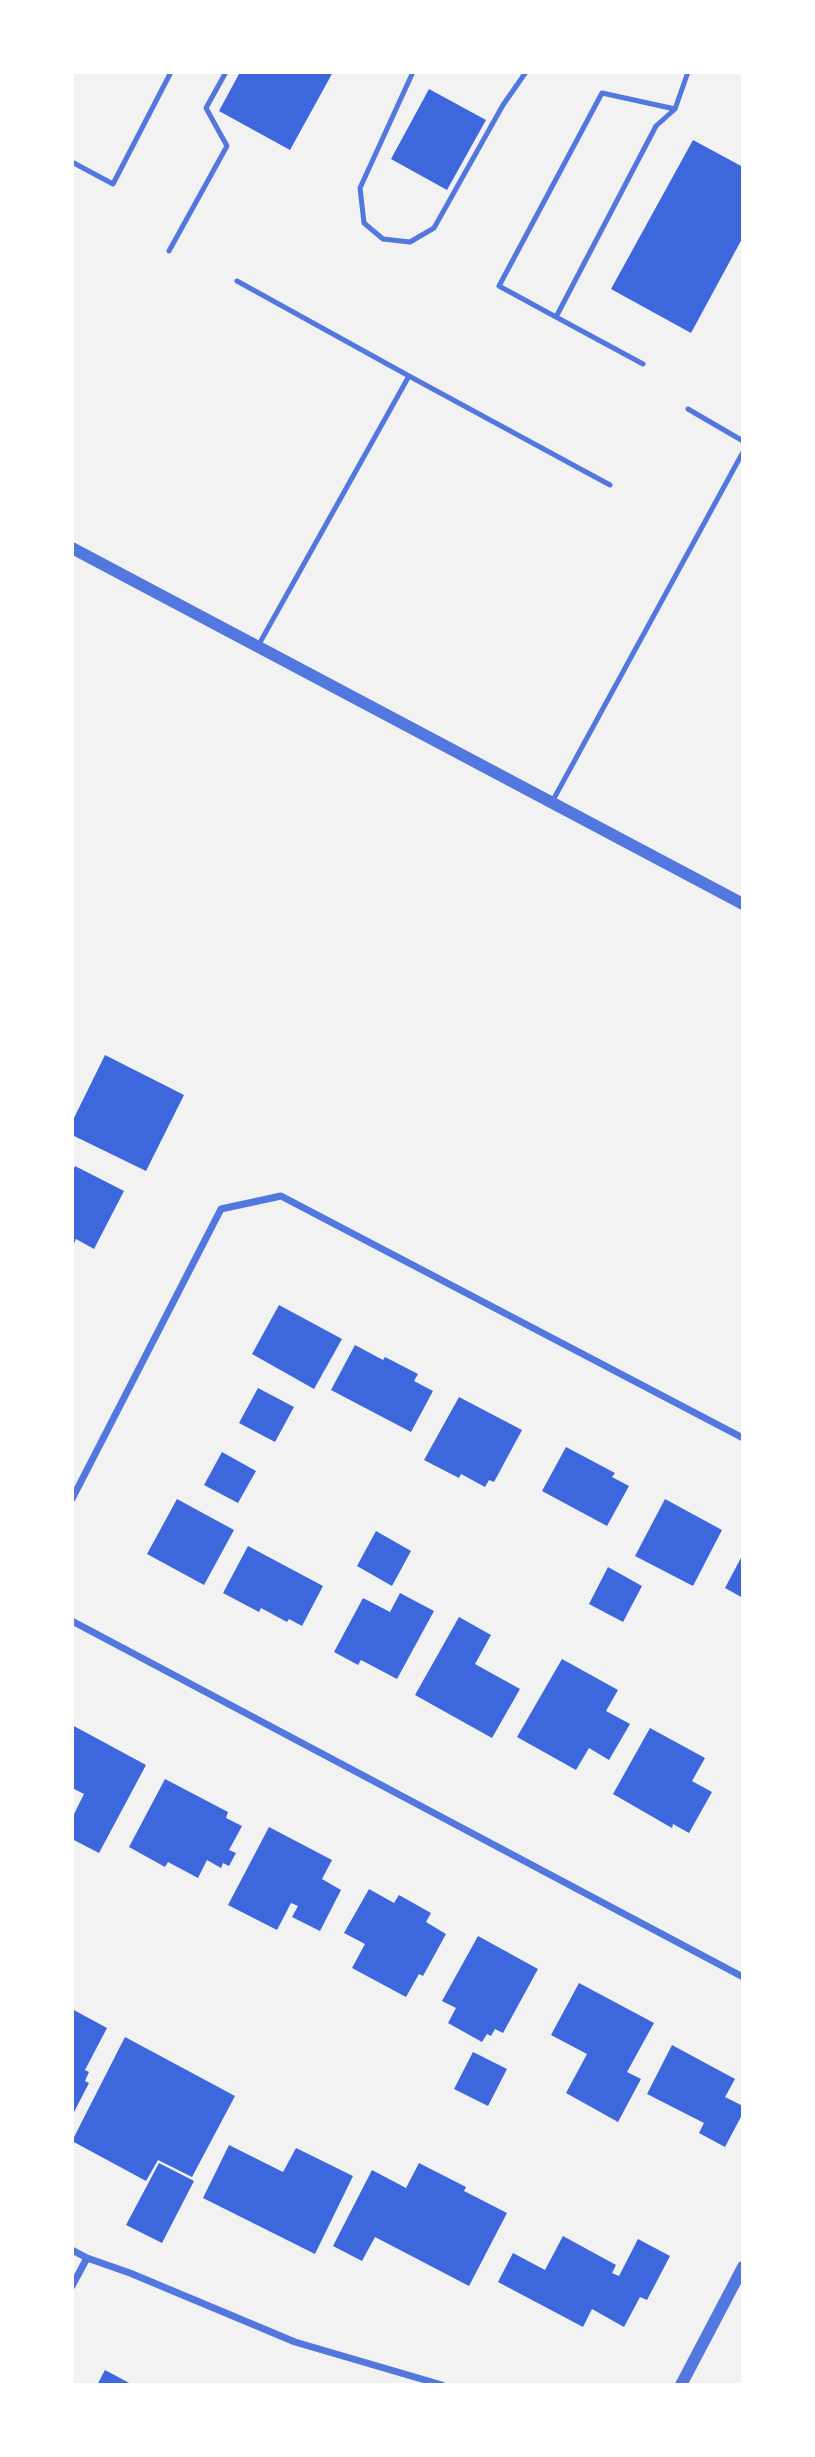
<!DOCTYPE html>
<style>
body{margin:0}
#map{position:relative;width:815px;height:2457px;overflow:hidden;background:#f2f2f2;font-family:"Exo 2",sans-serif}
canvas{display:block}
.frame{position:absolute;inset:0;border:74px solid #fff;pointer-events:none}
</style>
<div id="map">
<canvas width="815" height="2457"></canvas>
<div class="frame"></div>
</div>
<script>
const context = document.querySelector('canvas').getContext('2d');
context.lineJoin = 'round';
function fill(path, color) { context.fillStyle = color; context.fill(path, 'evenodd'); }
const poly = rows => new Path2D(rows.map(r => 'M' + r).join(''));
function strokePath(path, color, width, dash) { context.strokeStyle = color; context.lineWidth = width; context.lineCap = dash ? 'butt' : 'round'; context.setLineDash(dash || []); context.stroke(path); }
fill(poly([
 [240,72,333,72,290,150,219,111],
 [429,89,486,120,447,190,391,159],
 [693,140,743,167,743,237,691,333,611,289],
 [105,1055,184,1095,146,1171,72,1135,72,1122],
 [75,1166,124,1191,94,1249,76,1239,72,1248,72,1173],
 [279,1305,342,1339,314,1389,252,1354],
 [355,1345,383,1360,385,1357,418,1374,414,1381,433,1391,411,1432,331,1390],
 [258,1388,294,1407,275,1442,239,1423],
 [459,1397,522,1430,494,1482,489,1480,485,1487,461,1474,459,1478,424,1460],
 [566,1447,615,1473,612,1477,629,1486,607,1526,542,1491],
 [222,1452,256,1471,238,1503,204,1485],
 [177,1499,234,1530,204,1585,147,1554],
 [665,1499,722,1530,693,1586,635,1556],
 [376,1531,411,1551,392,1586,357,1566],
 [248,1546,323,1586,302,1626,289,1619,287,1622,261,1608,259,1612,223,1593],
 [743,1554,743,1598,725,1588],
 [608,1567,642,1586,623,1622,589,1604],
 [400,1593,434,1611,397,1679,361,1660,358,1665,334,1652,363,1598,390,1612],
 [459,1617,491,1635,475,1664,520,1689,492,1738,415,1695],
 [562,1659,618,1690,606,1711,630,1724,609,1760,589,1748,576,1770,517,1737],
 [72,1725,146,1765,99,1853,72,1839,72,1818,84,1794,72,1788],
 [650,1728,705,1758,692,1781,712,1792,689,1833,673,1824,672,1828,613,1794],
 [165,1779,228,1812,226,1818,242,1826,229,1850,236,1853,229,1866,223,1863,221,1868,207,1860,198,1878,168,1862,165,1867,129,1847],
 [269,1827,332,1860,322,1879,341,1890,320,1931,292,1917,298,1906,291,1903,277,1930,228,1905],
 [369,1889,394,1903,399,1895,431,1913,426,1922,446,1934,423,1976,419,1974,406,1997,352,1968,365,1944,344,1933],
 [478,1936,538,1969,503,2033,495,2029,491,2036,487,2034,482,2042,448,2023,456,2008,442,2001],
 [579,1983,654,2023,627,2072,641,2079,618,2122,566,2093,587,2054,551,2035],
 [72,2009,107,2028,85,2070,89,2072,85,2081,89,2083,72,2116],
 [125,2037,235,2096,192,2177,158,2160,146,2181,72,2141],
 [672,2045,735,2079,725,2097,743,2106,743,2113,725,2147,699,2133,704,2123,647,2094],
 [473,2052,507,2069,488,2106,454,2089],
 [229,2145,283,2172,296,2148,353,2176,315,2254,203,2198],
 [159,2163,194,2181,162,2243,126,2225],
 [419,2163,466,2187,464,2191,507,2213,469,2286,375,2237,362,2261,333,2246,372,2170,406,2188],
 [563,2236,616,2265,612,2273,619,2276,638,2239,670,2256,647,2300,640,2297,624,2327,592,2309,583,2327,498,2282,513,2253,545,2270],
 [105,2370,133,2385,97,2385]
]), '#3d67dc');
strokePath(poly([
 [413,72,360,188,364,223,383,239,410,242,434,228,503,105,526,72],
 [675,109,602,93,499,286,556,317,656,126,675,109,688,72],
 [72,162,113,184,171,72],
 [169,251,227,146,206,108,226,72],
 [237,281,409,376],
 [556,317,643,364],
 [688,409,743,441],
 [258,646,409,376,610,485],
 [552,802,743,452]
]), '#5277de', 5);
strokePath(poly([
 [72,1499,221,1209,281,1196,743,1438],
 [72,1621,743,1977],
 [72,2250,87,2258,130,2273,295,2342,442,2385],
 [72,2286,87,2258]
]), '#5277de', 7);
strokePath(poly([
 [72,548,743,904],
 [681,2385,743,2267]
]), '#5277de', 12);
</script>
